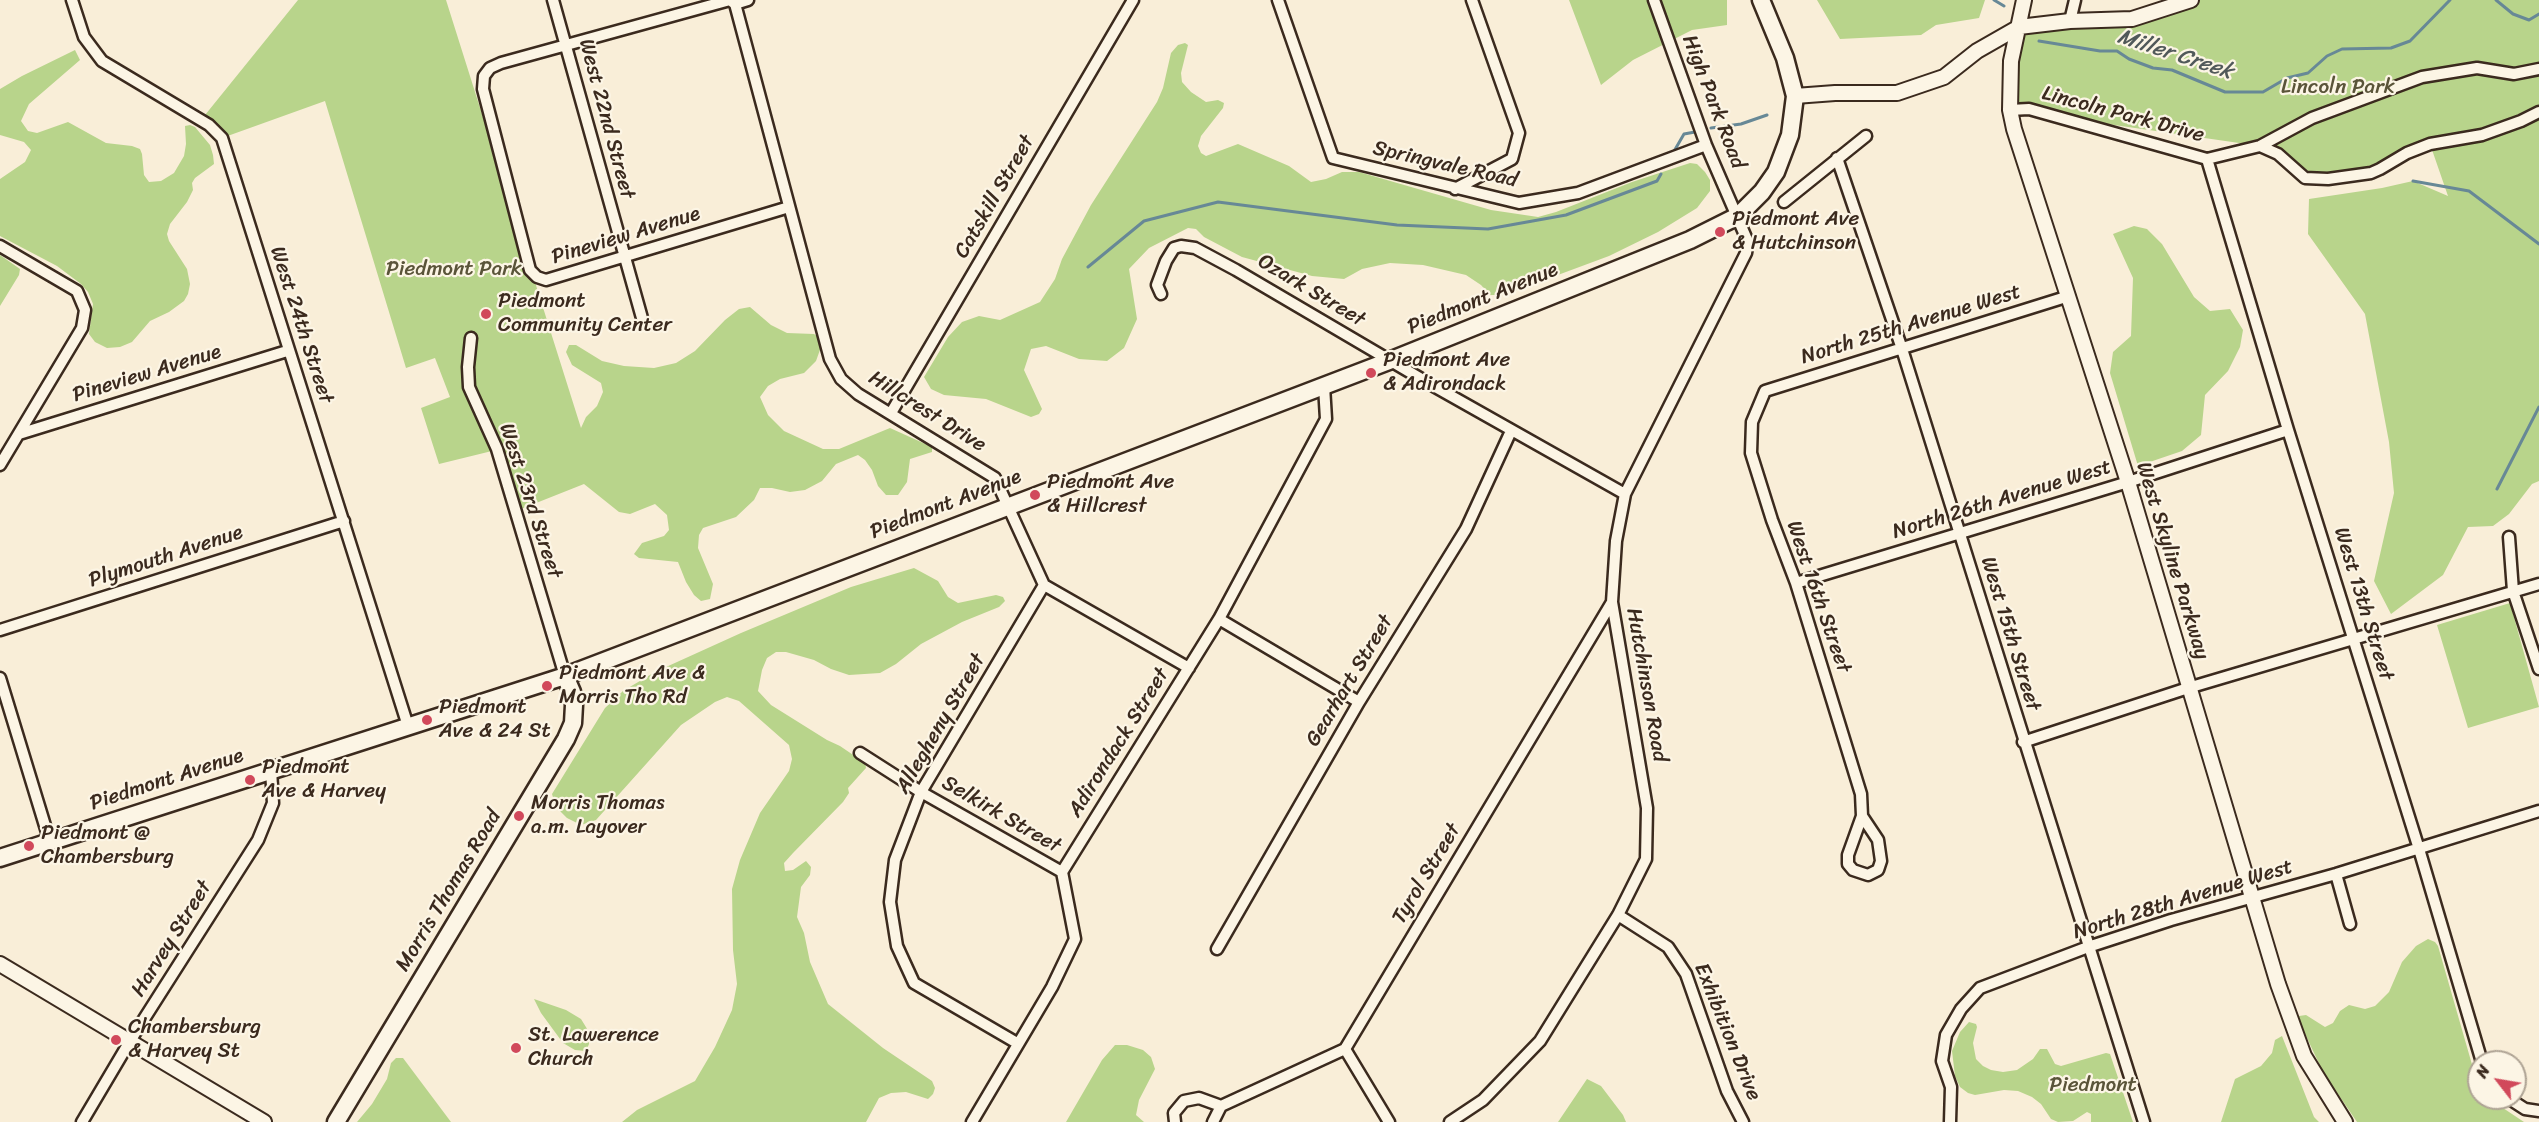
<!DOCTYPE html>
<style>
body{margin:0}
#map{position:relative;width:2539px;height:1122px;overflow:hidden;background:#f9eed8;font-family:Sriracha,sans-serif}
canvas{display:block}
.north{position:absolute;left:2467px;top:1050px;width:60px;height:60px;box-sizing:border-box;background:#fcf5e5;border:2px solid #afa495;border-radius:50%;rotate:301deg;font-size:16px;font-weight:700;line-height:24px;text-align:center;color:#3b2a1e}
.north::after{content:'';display:block;margin:auto;width:21px;height:27px;background:#d1495b;clip-path:polygon(50% 0,100% 100%,50% 72%,0 100%)}
</style>
<div id="map">
<canvas width="2539" height="1122"></canvas>
<div class="north">N</div>
</div>
<script>
const context = document.querySelector('canvas').getContext('2d');
context.lineJoin = 'round';
function fill(path, color) { context.fillStyle = color; context.fill(path, 'evenodd'); }
const poly = rows => new Path2D(rows.map(r => 'M' + r).join(''));
function strokePath(path, color, width, dash) { context.strokeStyle = color; context.lineWidth = width; context.lineCap = dash ? 'butt' : 'round'; context.setLineDash(dash || []); context.stroke(path); }
function drawText(font, color, halo, rows, align = 'center') {
  context.font = font + ' Sriracha,sans-serif'; context.lineWidth = 4.5; context.setLineDash([]); context.textBaseline = 'middle'; context.strokeStyle = halo; context.fillStyle = color; for (const [text, x, y, turn = 0] of rows) {
    context.save(); context.translate(x, y); context.rotate((+turn || 0) * Math.PI / 180); context.textAlign = isNaN(turn) ? turn : align; if (halo) context.strokeText(text, 0, 0); context.fillText(text, 0, 0); context.restore();
  }
}
fill(poly([
 [298,0,446,0,581,428,586,417,597,406,603,392,601,383,572,365,566,352,569,345,576,345,602,361,624,366,654,368,676,363,695,351,725,320,739,309,750,307,771,325,787,333,814,334,820,338,821,347,816,361,804,373,780,379,768,386,760,397,768,415,784,431,823,449,839,449,890,428,932,447,932,452,910,459,907,482,898,495,886,495,878,486,872,470,865,460,858,455,836,464,822,481,805,490,790,492,772,488,760,488,754,500,736,517,703,528,699,535,698,548,713,584,710,599,701,601,694,595,686,582,678,562,639,558,634,554,642,543,664,536,669,530,667,515,655,504,630,514,619,512,584,484,516,511,496,450,439,464,421,408,450,397,435,358,406,368,325,101,222,138,201,120],
 [1569,0,1727,0,1727,25,1692,30,1633,60,1601,85],
 [1817,0,1985,0,1979,18,1936,25,1921,35,1840,39],
 [2191,0,2539,0,2539,481,2532,484,2509,514,2493,526,2468,527,2443,575,2391,614,2374,581,2394,493,2389,442,2365,314,2308,234,2309,199,2382,188,2413,181,2448,196,2430,144,2380,169,2305,178,2260,146,2010,110,2019,27,2132,19],
 [1185,43,1188,45,1181,73,1182,82,1191,92,1206,102,1218,100,1224,103,1223,108,1201,136,1198,146,1201,153,1206,156,1238,144,1289,166,1311,182,1326,179,1342,172,1359,172,1491,210,1538,217,1556,212,1632,182,1690,163,1697,164,1705,172,1710,180,1710,191,1697,208,1658,232,1609,256,1504,295,1490,295,1481,285,1466,275,1423,265,1390,263,1362,269,1344,279,1312,276,1242,257,1204,237,1196,229,1188,228,1149,248,1129,269,1137,319,1124,348,1107,361,1079,359,1046,346,1031,349,1024,370,1042,409,1039,414,1031,417,986,399,944,395,931,389,924,377,948,337,962,322,979,316,1000,320,1040,302,1055,279,1062,259,1091,205,1157,102,1163,88,1171,53,1178,45],
 [75,50,80,60,29,104,21,121,28,131,37,133,68,122,106,143,132,146,140,149,142,154,144,175,149,182,161,181,174,173,184,156,186,144,185,126,190,125,195,127,210,145,213,155,214,164,195,178,192,183,193,190,187,202,170,224,167,234,169,241,187,269,190,284,188,294,184,301,169,312,150,321,132,342,120,347,107,348,95,342,89,334,93,304,88,292,81,284,57,266,0,236,0,179,25,162,31,150,24,142,0,135,0,89,22,76],
 [2134,226,2147,229,2162,244,2194,297,2210,311,2230,309,2243,330,2240,347,2228,371,2205,395,2201,435,2182,451,2138,466,2110,373,2113,352,2131,336,2133,278,2113,234],
 [0,255,20,269,19,275,0,306],
 [914,568,938,581,948,597,958,603,996,595,1003,597,1005,601,999,607,962,622,921,644,896,664,880,673,849,675,831,669,814,660,786,652,776,652,767,658,762,670,758,691,771,705,827,740,840,746,865,763,866,768,848,788,849,793,843,802,793,853,784,863,785,871,793,870,806,861,811,867,810,875,801,887,797,917,804,933,810,962,828,1004,883,1048,932,1081,935,1088,933,1094,928,1099,906,1092,891,1093,879,1098,866,1122,622,1122,637,1110,695,1081,715,1047,732,1010,737,984,733,950,732,889,740,860,760,813,789,771,792,759,789,745,739,701,727,697,715,702,681,725,596,820,581,825,567,818,556,807,552,794,605,708,623,691,655,672,741,633,851,587],
 [2510,603,2539,707,2468,728,2437,625],
 [2428,939,2435,942,2438,946,2475,1075,2479,1080,2479,1098,2492,1098,2497,1104,2524,1122,2357,1122,2323,1072,2299,1021,2299,1016,2306,1015,2325,1027,2333,1023,2340,1011,2349,1005,2365,1009,2375,1006,2389,992,2402,962,2416,946],
 [534,999,566,1010,581,1019,589,1032,589,1044,586,1051,575,1050,563,1043,541,1013],
 [1969,1022,1976,1024,1977,1027,1973,1043,1976,1059,1983,1066,1991,1070,2003,1072,2017,1070,2033,1059,2040,1049,2047,1049,2055,1064,2061,1066,2106,1053,2110,1054,2133,1122,2091,1122,2091,1114,2087,1112,2073,1121,2058,1122,2051,1119,2041,1104,2032,1097,2018,1091,2004,1090,1975,1095,1968,1093,1960,1087,1955,1076,1952,1051,1960,1032],
 [2282,1036,2314,1117,2319,1122,2221,1122,2235,1079,2261,1066,2272,1053,2275,1040],
 [1115,1045,1127,1045,1143,1050,1151,1057,1155,1069,1139,1100,1136,1115,1144,1122,1066,1122,1102,1060],
 [396,1058,403,1058,451,1122,357,1122,372,1104,387,1079,391,1063],
 [1587,1079,1601,1086,1623,1115,1626,1122,1558,1122]
]), '#b8d48b');
strokePath(poly([
 [1994,0,2004,6],
 [2496,0,2513,14,2529,20,2539,14],
 [2039,41,2100,51,2117,51,2129,59,2153,68,2172,70,2225,92,2263,92,2287,78,2308,73,2327,56,2342,49,2391,48,2410,41,2450,0],
 [1711,128,1741,124,1767,115],
 [1673,153,1684,134,1695,132],
 [2413,181,2469,191,2539,244],
 [1088,267,1144,221,1218,202,1397,225,1488,229,1566,215,1657,181,1661,174],
 [2497,489,2539,407]
]), '#678896', 3);
const minor = poly([
 [72,0,84,37,102,61,209,125,222,138,408,726],
 [553,0,642,318],
 [734,0,830,359,841,379,858,394,995,478,1044,585,1189,668],
 [748,0,735,4,730,0,501,63,490,68,484,76,483,89,530,270,537,277,546,280,789,207],
 [1278,0,1333,158,1519,203,1578,193,1706,145],
 [2070,21,2075,0],
 [2010,110,2029,109,2207,159,2260,146,2312,118,2422,77,2477,68,2514,74,2539,69],
 [2260,146,2278,154,2305,178,2328,179,2371,173,2380,169,2407,153,2430,144,2482,135,2521,121,2539,112],
 [1837,158,1902,349,2144,1122],
 [2207,159,2288,430,2419,849,2482,1062],
 [1455,189,1512,159,1519,133,1472,0],
 [1784,202,1866,136],
 [0,246,77,291,85,310,82,328,0,465],
 [1161,294,1157,285,1166,261,1174,248,1181,246,1195,248,1236,270,1430,384,1625,494],
 [471,338,468,367,469,387,497,449,565,676],
 [891,413,1133,0],
 [19,434,287,351],
 [2509,537,2513,591,2539,669],
 [1796,583,2128,482,2288,430],
 [1219,619,1359,702],
 [0,630,344,521],
 [0,678,50,842],
 [2023,742,2188,688,2539,584],
 [860,753,921,792,1062,872],
 [1862,816,1861,794,1796,583,1772,520,1751,453,1752,422,1765,391,2069,296],
 [1862,816,1878,840,1881,861,1878,870,1868,875,1853,870,1848,864,1848,855,1862,816],
 [2336,874,2350,924],
 [1618,915,1668,947,1686,974,1727,1091,1743,1122],
 [1217,949,1359,702,1466,529,1511,431],
 [1017,1043,914,983,897,946,890,902,895,860,921,792,1044,585],
 [1345,1049,1389,1122],
 [2508,1098,2525,1109,2539,1111],
 [82,1122,130,1041,258,840,273,803,271,770],
 [972,1122,1052,987,1075,939,1062,872,1219,619,1326,419,1324,386],
 [1175,1122,1174,1113,1184,1101,1199,1098,1221,1106],
 [1213,1122,1221,1106,1345,1049,1612,602],
 [1450,1122,1483,1100,1540,1041,1618,915,1646,859,1647,808,1612,602,1616,541,1625,494,1746,253,1748,242,1706,145,1654,0],
 [1950,1122,1951,1087,1942,1061,1946,1035,1961,1009,1980,988,2088,947,2171,920,2336,874,2539,811]
]);
const tertiary = poly([
 [2024,0,2011,61,2010,110,2014,129,2128,482,2278,984,2304,1056,2345,1122],
 [1795,96,1835,93,1897,93,1944,77,1977,51,2019,27,2070,21,2132,19,2191,0],
 [0,964,264,1122]
]);
const secondary = poly([
 [0,858,565,676,1389,361,1690,240,1738,216,1762,192,1776,172,1790,135,1795,96,1785,58,1761,0],
 [336,1122,566,739,573,723,574,705,572,692,565,676]
]);
strokePath(minor, '#3b2a1e', 15);
strokePath(tertiary, '#3b2a1e', 18);
strokePath(secondary, '#3b2a1e', 21);
strokePath(minor, '#fcf5e5', 10);
strokePath(tertiary, '#fcf5e5', 14);
strokePath(secondary, '#fcf5e5', 16);
for (const [x, y, r, color] of [
 [1720,232,6,"#d1495b"],
 [486,314,6,"#d1495b"],
 [1371,373,6,"#d1495b"],
 [1035,495,6,"#d1495b"],
 [547,686,6,"#d1495b"],
 [427,720,6,"#d1495b"],
 [250,780,6,"#d1495b"],
 [519,816,6,"#d1495b"],
 [29,846,6,"#d1495b"],
 [116,1040,6,"#d1495b"],
 [516,1048,6,"#d1495b"]
]) { const dot = new Path2D(); dot.arc(x, y, r, 0, 2 * Math.PI); context.fillStyle = color; context.fill(dot); strokePath(dot, '#fcf5e5', 2); }
drawText('21px', '#5a5439', '#fcf5e5', [
 ["Lincoln Park",2338,88],
 ["Piedmont Park",454,270],
 ["Piedmont",2093,1086]
]);
drawText('21px', '#3b2a1e', '#fcf5e5', [
 ["High Park Road",1713,102,69],
 ["Lincoln Park Drive",2123,115,15],
 ["West 22nd Street",606,119,75],
 ["Springvale Road",1445,165,13],
 ["Catskill Street",995,197,-60],
 ["Pineview Avenue",626,236,-17],
 ["Ozark Street",1311,291,31],
 ["Piedmont Avenue",1483,299,-22],
 ["West 24th Street",301,325,72],
 ["North 25th Avenue West",1911,325,-17],
 ["Pineview Avenue",147,374,-17],
 ["Hillcrest Drive",927,412,32],
 ["North 26th Avenue West",2002,500,-17],
 ["West 23rd Street",530,501,72],
 ["Piedmont Avenue",946,505,-21],
 ["Plymouth Avenue",166,557,-18],
 ["West Skyline Parkway",2172,561,73],
 ["West 16th Street",1818,597,71],
 ["West 13th Street",2363,604,73],
 ["West 15th Street",2010,634,73],
 ["Gearhart Street",1350,681,-59],
 ["Hutchinson Road",1646,685,80],
 ["Allegheny Street",941,724,-60],
 ["Adirondack Street",1119,743,-58],
 ["Piedmont Avenue",167,780,-18],
 ["Selkirk Street",1001,815,30],
 ["Tyrol Street",1427,874,-59],
 ["Morris Thomas Road",449,891,-59],
 ["North 28th Avenue West",2183,900,-17],
 ["Harvey Street",172,939,-58],
 ["Exhibition Drive",1727,1032,68]
]);
drawText('21px', '#3b2a1e', '#fcf5e5', [
 ["Piedmont Ave",1732,220],
 ["& Hutchinson",1732,244],
 ["Piedmont",498,302],
 ["Community Center",498,326],
 ["Piedmont Ave",1383,361],
 ["& Adirondack",1383,385],
 ["Piedmont Ave",1047,483],
 ["& Hillcrest",1047,507],
 ["Piedmont Ave &",559,674],
 ["Morris Tho Rd",559,698],
 ["Piedmont",439,708],
 ["Ave & 24 St",439,732],
 ["Piedmont",262,768],
 ["Ave & Harvey",262,792],
 ["Morris Thomas",531,804],
 ["a.m. Layover",531,828],
 ["Piedmont @",41,834],
 ["Chambersburg",41,858],
 ["Chambersburg",128,1028],
 ["& Harvey St",128,1052],
 ["St. Lawerence",528,1036],
 ["Church",528,1060]
], 'left');
drawText('italic 22px', '#51595a', '#fcf5e5', [
 ["Miller Creek",2175,55,18]
]);
</script>
